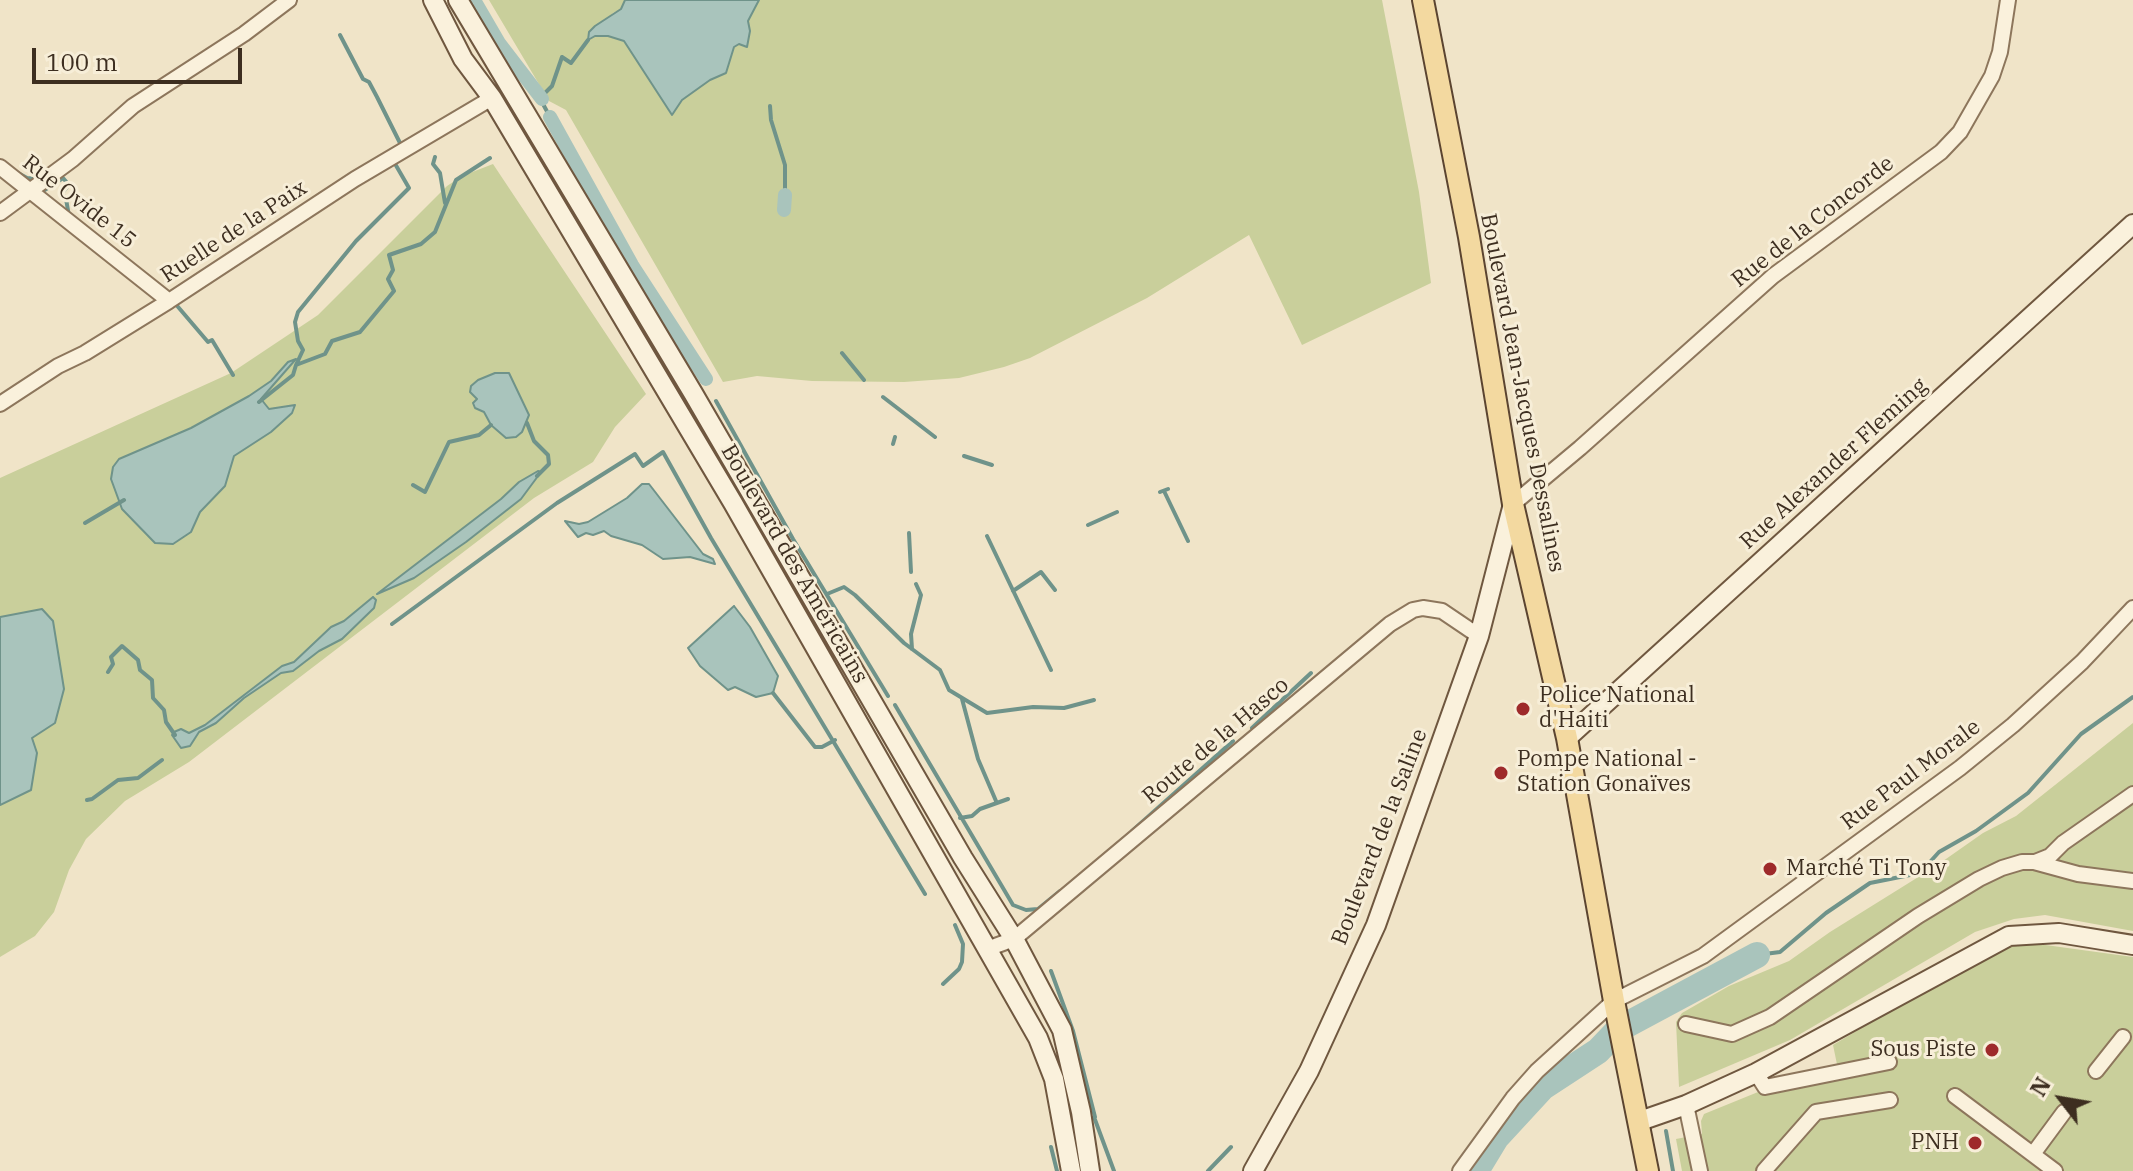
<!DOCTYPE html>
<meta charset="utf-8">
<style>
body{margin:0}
#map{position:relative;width:2133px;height:1171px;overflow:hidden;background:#f0e4c8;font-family:"IBM Plex Serif",serif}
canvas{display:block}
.north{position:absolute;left:2021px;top:1059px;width:80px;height:80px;-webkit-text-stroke:6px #f7eed8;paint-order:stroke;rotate:301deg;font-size:22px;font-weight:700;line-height:32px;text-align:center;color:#3d2e20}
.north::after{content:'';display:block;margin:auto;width:28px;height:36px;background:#3d2e20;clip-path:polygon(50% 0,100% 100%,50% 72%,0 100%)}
.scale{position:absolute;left:32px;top:48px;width:210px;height:36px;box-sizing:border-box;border:4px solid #3d2e20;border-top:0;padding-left:10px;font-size:24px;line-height:28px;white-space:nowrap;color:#3d2e20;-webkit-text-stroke:6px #f7eed8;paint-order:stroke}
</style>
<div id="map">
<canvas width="2133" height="1171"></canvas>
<div class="north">N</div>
<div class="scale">100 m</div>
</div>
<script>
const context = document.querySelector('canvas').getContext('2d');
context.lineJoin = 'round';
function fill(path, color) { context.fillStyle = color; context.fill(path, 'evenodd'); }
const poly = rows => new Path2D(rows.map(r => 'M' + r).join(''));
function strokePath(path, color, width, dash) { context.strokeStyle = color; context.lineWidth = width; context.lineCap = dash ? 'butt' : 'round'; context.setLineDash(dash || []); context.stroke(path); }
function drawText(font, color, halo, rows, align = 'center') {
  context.font = font + ' "IBM Plex Serif",serif'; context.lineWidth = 6; context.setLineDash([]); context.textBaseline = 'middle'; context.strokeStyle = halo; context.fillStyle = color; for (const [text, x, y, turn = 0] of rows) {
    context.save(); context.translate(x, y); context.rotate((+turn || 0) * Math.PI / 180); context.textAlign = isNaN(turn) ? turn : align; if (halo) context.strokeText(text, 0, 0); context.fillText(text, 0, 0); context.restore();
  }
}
fill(poly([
 [489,0,625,0,621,9,613,13,589,39,595,36,608,36,624,41,672,114,682,100,710,80,726,73,734,47,738,44,746,47,750,31,748,21,759,0,1382,0,1419,192,1431,283,1302,345,1249,235,1147,298,1030,358,1004,367,959,378,904,382,812,381,757,376,723,382,566,110,549,101],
 [493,164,646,394,615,427,593,462,534,498,189,762,125,801,86,839,69,870,54,912,35,936,0,957,0,478,231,373,318,315,447,186,462,176],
 [2133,723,2133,931,2045,915,2014,919,1975,932,1790,1040,1679,1087,1676,1022,1682,1013,1729,986,1789,961,1830,932,1936,866,1983,833,2016,816],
 [2031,943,2133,957,2133,1171,1682,1171,1676,1139,1702,1134,1701,1121,1704,1114,1763,1090,1839,1074,1833,1045,1984,955,2003,948]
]), '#c9cf9b');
const water = poly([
 [625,0,759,0,748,21,750,31,747,47,739,44,734,47,726,73,710,80,682,100,672,115,624,41,608,36,595,36,588,40,589,32,595,26,621,9,625,0],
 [296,359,261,399,269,409,295,405,292,413,271,432,234,456,225,486,200,512,191,532,173,544,155,543,122,509,111,479,113,467,119,459,191,428,249,396,271,381,288,362,296,359],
 [495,373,509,373,529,415,522,432,516,437,506,438,491,425,484,412,475,408,473,403,477,399,470,392,471,386,478,380,495,373],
 [538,471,541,472,521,499,466,542,414,578,377,594,501,499,519,482,538,471],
 [642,484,649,484,703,554,713,559,715,564,690,557,663,559,642,545,611,536,604,531,593,535,586,533,578,537,565,521,579,524,588,522,627,498,642,484],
 [373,597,376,600,374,608,342,639,319,651,293,671,281,673,244,698,216,723,199,732,190,746,181,748,172,735,174,732,181,729,189,733,205,725,282,666,294,662,331,627,344,621,373,597],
 [734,606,750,627,778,676,773,693,756,697,735,687,728,690,700,666,688,648,734,606],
 [42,609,53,621,64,689,55,723,32,738,37,753,31,790,0,805,0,617,42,609]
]);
fill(water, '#a9c4bc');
strokePath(water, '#6f938a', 2);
strokePath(poly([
 [340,35,363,79,369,82,377,97,402,147],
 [770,106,771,120,785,165,785,195],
 [548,121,550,117,543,104,542,96,552,86,562,57,571,63,588,40],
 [435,157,433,164,440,173,445,203],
 [18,173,27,178,40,179],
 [40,193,63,178,69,185,62,193,66,199,69,216],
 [173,301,208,342,212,340,233,375],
 [842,353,864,380],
 [296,365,303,350,298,341,295,322,298,312,356,241,409,188,394,162],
 [883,397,935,437],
 [716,401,793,539,888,696],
 [259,402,293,375,296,365,325,354,332,341,360,332,394,291,388,279,393,270,389,255,421,244,435,232,456,180,490,158],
 [527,423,534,441,548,455,549,464,537,476],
 [893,444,895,437],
 [964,456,992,465],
 [413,485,425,492,449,442,479,435,491,425],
 [1164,491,1188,541],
 [1160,492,1168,489],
 [85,523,124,500],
 [1088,525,1117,512],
 [909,533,911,572],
 [987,536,1051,670],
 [1013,591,1041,572,1055,590],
 [827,594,844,587,855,595,904,643,940,670,949,690,987,713,1033,707,1064,708,1094,700],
 [392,624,557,503,635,454,643,466,663,452,711,538,925,894],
 [912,649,911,634,921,595,916,584],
 [108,672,113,664,111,657,122,646,138,660,140,670,152,680,153,698,164,710,166,722,175,735],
 [773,693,815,747,822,747,835,740],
 [962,699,978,759,996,801],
 [895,705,1013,905,1026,910,1038,909,1060,891],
 [1252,728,1311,673],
 [87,800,92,799,118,780,138,778,162,760],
 [960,818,972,816,980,809,1008,799],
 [1132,831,1233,741],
 [1757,955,1780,952,1826,913,1870,883,1920,873,1939,852,1976,831,2028,793,2081,734,2133,697],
 [1051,971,1073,1031,1095,1117],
 [943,984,959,969,962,962,963,944,955,925],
 [1094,1117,1114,1171],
 [1666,1131,1673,1171],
 [1051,1147,1057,1171],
 [1208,1171,1231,1147]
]), '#6f938a', 4);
strokePath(poly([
 [474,0,499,43,542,99],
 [550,117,632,265,706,379],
 [784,210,785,195]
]), '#a9c4bc', 14);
strokePath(poly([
 [1476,1171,1496,1138,1543,1087,1598,1051,1619,1029,1757,955]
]), '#a9c4bc', 26);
const street = poly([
 [0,167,169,301],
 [0,213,73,159,133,106,244,34,289,0],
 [0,404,58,366,85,353,169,301,355,179,492,98],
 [1513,504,1580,448,1773,276,1941,152,1960,132,1992,76,2000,52,2008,0],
 [2035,862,2050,856,2063,843,2133,794],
 [987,949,1014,939,1390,624,1413,610,1423,608,1442,611,1479,636],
 [1686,1024,1732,1034,1770,1017,1918,916,1979,879,2002,868,2022,862,2034,862,2078,874,2133,881],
 [2096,1071,2123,1037],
 [1756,1073,1765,1087,1889,1062],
 [1955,1096,2055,1171],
 [1686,1105,1700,1171],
 [2033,1154,2064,1112],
 [1460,1171,1513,1098,1537,1071,1614,1001,1703,956,1960,768,2013,725,2082,662,2133,608],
 [1764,1171,1816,1112,1890,1100]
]);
const secondary = poly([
 [433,0,463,59,492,98,733,503,1038,1038,1054,1079,1071,1171],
 [458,0,693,393,963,858,1014,939,1062,1030,1081,1112,1090,1171],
 [1567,738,2133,224],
 [1640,1121,1686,1105,1756,1073,2009,936,2059,933,2133,945],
 [1253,1171,1309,1071,1376,925,1479,636,1513,504]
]);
const primary = poly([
 [1423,0,1469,237,1513,504,1567,738,1614,1001,1648,1171]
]);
strokePath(street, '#8d765c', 18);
strokePath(secondary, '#6f573f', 22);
strokePath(primary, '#5b4430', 24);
strokePath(street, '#faf1dc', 14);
strokePath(secondary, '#faf1dc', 18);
strokePath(primary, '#f3d9a0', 20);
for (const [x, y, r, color] of [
 [1523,709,8,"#9e2a2b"],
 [1501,773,8,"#9e2a2b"],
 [1770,869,8,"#9e2a2b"],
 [1992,1050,8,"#9e2a2b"],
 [1975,1143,8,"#9e2a2b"]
]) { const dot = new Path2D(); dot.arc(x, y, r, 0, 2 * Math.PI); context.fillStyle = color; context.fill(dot); strokePath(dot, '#f7eed8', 3); }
drawText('22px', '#3d2e20', '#f7eed8', [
 ["Rue Ovide 15",79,202,38],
 ["Rue de la Concorde",1813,222,-38],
 ["Ruelle de la Paix",234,232,-33],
 ["Boulevard Jean-Jacques Dessalines",1522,393,79],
 ["Rue Alexander Fleming",1834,464,-42],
 ["Boulevard des Américains",794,564,60],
 ["Route de la Hasco",1216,741,-40],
 ["Rue Paul Morale",1911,775,-37],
 ["Boulevard de la Saline",1380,837,-69]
]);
drawText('22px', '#3d2e20', '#f7eed8', [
 ["Police National",1539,696],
 ["d'Haiti",1539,721],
 ["Pompe National -",1517,760],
 ["Station Gonaïves",1517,785],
 ["Marché Ti Tony",1786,869],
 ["Sous Piste",1976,1050,"right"],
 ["PNH",1959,1143,"right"]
], 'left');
</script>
